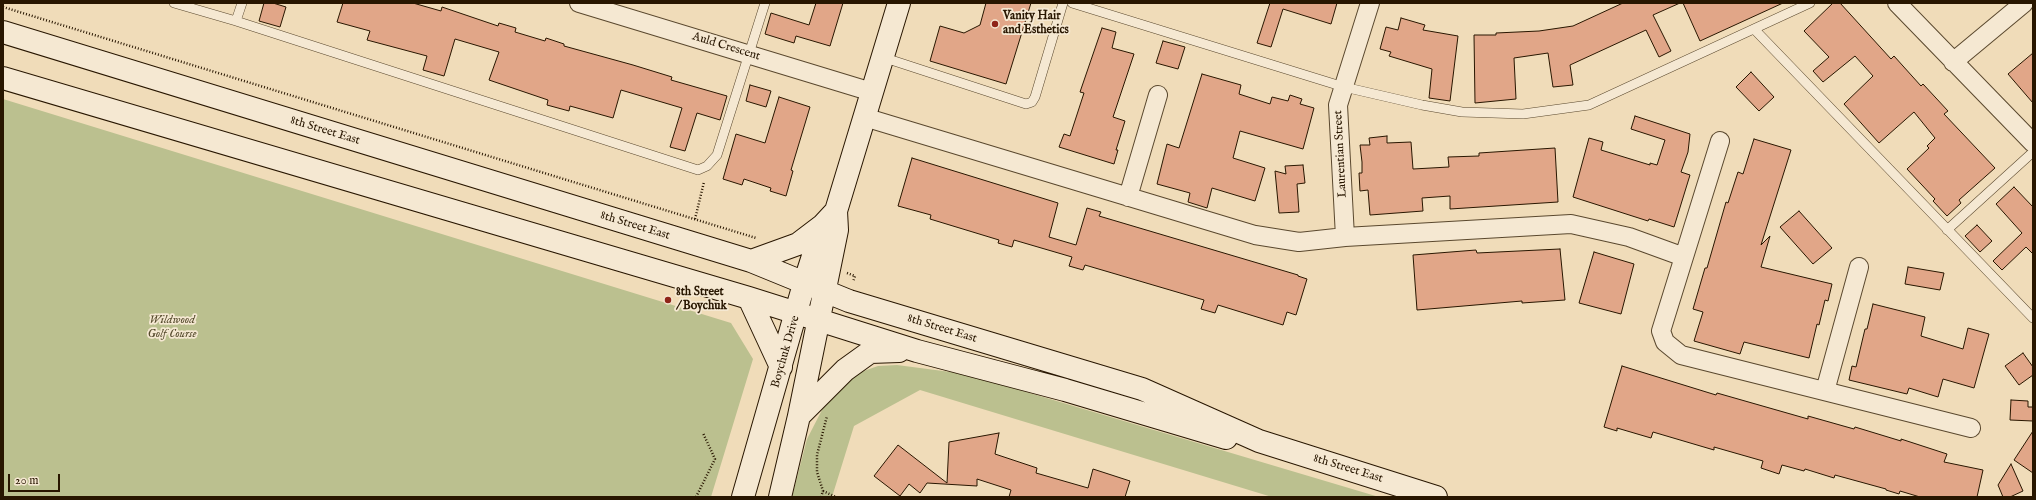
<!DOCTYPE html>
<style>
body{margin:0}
#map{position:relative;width:2036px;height:500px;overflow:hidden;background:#f0dcb9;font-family:"IM FELL English",serif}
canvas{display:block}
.frame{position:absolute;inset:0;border:4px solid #281600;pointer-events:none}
.scale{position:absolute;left:8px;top:474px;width:52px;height:18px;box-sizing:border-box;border:2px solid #281600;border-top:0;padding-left:5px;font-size:12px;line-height:14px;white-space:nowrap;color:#281600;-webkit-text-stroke:3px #f5e8d2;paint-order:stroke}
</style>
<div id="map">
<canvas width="2036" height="500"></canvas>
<div class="frame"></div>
<div class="scale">20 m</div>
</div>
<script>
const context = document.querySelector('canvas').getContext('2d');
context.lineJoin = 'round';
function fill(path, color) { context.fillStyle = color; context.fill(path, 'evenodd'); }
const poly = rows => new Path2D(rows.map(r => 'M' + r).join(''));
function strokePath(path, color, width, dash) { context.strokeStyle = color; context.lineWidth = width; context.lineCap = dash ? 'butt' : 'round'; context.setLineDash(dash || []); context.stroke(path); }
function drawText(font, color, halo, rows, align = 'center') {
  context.font = font + ' "IM FELL English",serif'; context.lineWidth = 3.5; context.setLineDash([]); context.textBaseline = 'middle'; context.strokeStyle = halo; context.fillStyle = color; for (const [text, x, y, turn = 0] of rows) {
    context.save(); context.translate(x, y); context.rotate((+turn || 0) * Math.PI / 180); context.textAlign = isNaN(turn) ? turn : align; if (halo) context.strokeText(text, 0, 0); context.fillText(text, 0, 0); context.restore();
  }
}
fill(poly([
 [3,99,731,323,753,359,711,497,3,497],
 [897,365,966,374,1379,497,1272,497,920,390,854,426,832,497,792,497,807,439,823,408,836,390,855,374,878,366]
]), '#bbc08f');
const building = poly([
 [264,3,273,3,286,7,280,27,259,21,264,3],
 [343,3,413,3,441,11,442,7,498,26,499,23,516,28,515,32,545,41,546,38,564,44,564,46,633,65,672,77,671,80,727,96,720,120,697,113,685,151,670,147,682,108,621,90,613,118,570,106,569,111,547,105,548,100,489,80,499,52,455,39,444,76,423,70,427,56,367,40,370,31,337,22,343,3],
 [816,3,843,3,830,46,796,36,794,43,765,34,771,13,809,25,816,3],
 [986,3,1031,3,1006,84,930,61,940,26,964,33,980,25,986,3],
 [1270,3,1337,3,1331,24,1283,9,1271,47,1257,43,1270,3],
 [1623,3,1680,3,1653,15,1671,51,1659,57,1646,30,1570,65,1573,85,1553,87,1548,53,1514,58,1516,99,1475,103,1474,35,1496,35,1496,33,1539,31,1573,26,1623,3],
 [1683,3,1783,3,1700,41,1683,3],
 [1833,3,1840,3,1891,59,1894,56,1921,86,1923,84,1948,111,1944,114,1995,168,1959,200,1961,203,1947,216,1933,201,1935,199,1907,169,1929,148,1927,146,1935,138,1914,112,1879,143,1844,104,1873,76,1855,56,1823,82,1813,71,1829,57,1804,31,1833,3],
 [1401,18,1425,25,1423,30,1458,36,1450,101,1429,98,1432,69,1389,56,1391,52,1380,49,1386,27,1398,30,1401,18],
 [1102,28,1116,32,1112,48,1134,54,1113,117,1125,121,1116,150,1118,150,1114,164,1059,147,1064,134,1070,136,1084,93,1080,92,1102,28],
 [1163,41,1185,47,1178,69,1156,63,1163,41],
 [2033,53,2033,103,2008,74,2033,53],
 [1751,72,1774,97,1759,111,1736,87,1751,72],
 [1202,74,1241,85,1239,94,1270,104,1272,97,1288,101,1290,95,1302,99,1300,104,1314,108,1303,149,1240,131,1233,158,1265,168,1255,201,1212,188,1207,208,1188,202,1190,193,1157,184,1167,144,1179,148,1202,74],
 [750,85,771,91,766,107,746,101,750,85],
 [779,97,810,107,791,170,793,171,786,196,770,191,771,188,744,179,742,185,723,179,736,134,765,143,779,97],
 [1635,116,1690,134,1688,152,1681,172,1690,175,1674,227,1649,219,1648,221,1573,197,1589,138,1603,142,1601,150,1650,165,1650,163,1657,165,1665,140,1631,129,1635,116],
 [1387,136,1387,143,1411,142,1413,169,1449,167,1448,157,1479,156,1479,153,1555,148,1558,202,1450,209,1450,196,1422,198,1423,211,1370,215,1368,190,1360,191,1359,173,1362,173,1362,162,1360,145,1370,145,1369,138,1387,136],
 [1754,139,1791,150,1761,245,1770,236,1761,267,1832,284,1828,301,1825,300,1819,325,1817,324,1809,358,1744,342,1740,354,1694,341,1703,312,1693,309,1705,268,1707,268,1726,202,1728,203,1738,172,1743,174,1754,139],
 [912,158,1058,203,1049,237,1076,245,1087,208,1101,212,1099,216,1298,275,1298,276,1307,279,1296,315,1287,312,1283,325,1218,305,1215,313,1201,309,1204,300,1085,265,1083,270,1069,266,1072,257,1014,240,1012,247,998,243,999,240,930,219,931,215,898,206,912,158],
 [1303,165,1305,183,1297,184,1299,212,1279,213,1275,171,1286,174,1285,166,1303,165],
 [2014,187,2033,207,2033,254,2026,247,2002,270,1993,261,2022,233,1996,204,2014,187],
 [1799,211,1832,248,1813,264,1780,227,1799,211],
 [1977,225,1992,241,1980,252,1965,236,1977,225],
 [1560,249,1565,300,1522,303,1522,301,1417,310,1413,255,1476,250,1477,253,1560,249],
 [1594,252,1634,264,1621,314,1579,303,1594,252],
 [1908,267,1944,273,1940,290,1905,284,1908,267],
 [1873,304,1925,317,1921,336,1963,349,1968,328,1989,334,1974,388,1943,379,1938,397,1909,388,1907,394,1849,380,1852,366,1856,367,1865,329,1867,329,1873,304],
 [2023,353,2033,367,2033,375,2019,385,2005,366,2023,353],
 [1622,366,1716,395,1717,393,1808,419,1808,416,1854,429,1855,427,1901,441,1901,439,1947,454,1944,462,1983,470,1977,497,1920,497,1900,491,1899,494,1886,490,1886,489,1835,475,1834,478,1805,469,1804,471,1782,465,1779,474,1761,468,1763,461,1714,447,1714,450,1653,432,1651,438,1617,428,1617,431,1604,427,1622,366],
 [2011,400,2028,401,2028,407,2033,407,2033,421,2010,420,2011,400],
 [2033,431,2033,473,2014,460,2033,431],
 [999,433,995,454,1037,468,1036,473,1088,488,1093,469,1130,481,1125,497,1009,497,1011,490,977,479,977,486,927,483,920,493,909,484,900,496,874,476,898,445,947,483,949,442,999,433],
 [2011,464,2023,491,2010,497,2003,497,1998,485,2011,464]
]);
fill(building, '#e1a688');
strokePath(building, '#281600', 1);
const lane = poly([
 [174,3,236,21,698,170,707,166,717,155,765,3],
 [1072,3,1344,87,1422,105,1462,112,1523,114,1589,105,1810,3],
 [236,21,242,3],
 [1755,30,2033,318],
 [882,57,1026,104,1032,102,1035,97,1063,3],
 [1947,230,2033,152]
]);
const street = poly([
 [579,3,872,92],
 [1897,3,2033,143],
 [1953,62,2024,3],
 [864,117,1255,235,1299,242,1345,237,1571,224,1629,237,1684,257],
 [1720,141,1661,331,1665,342,1681,355,1971,428],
 [1128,197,1158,95],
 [1345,237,1338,105,1370,3],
 [1825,391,1859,267]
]);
const secondary = poly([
 [3,32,751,261,849,301,1142,389,1259,441,1436,497],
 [3,78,749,298,917,351,1065,390,1226,438],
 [751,261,798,244,823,225],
 [749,298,781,367],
 [799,416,845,370,870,352,899,351],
 [743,497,804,284,823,225,836,211],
 [780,497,799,416,837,230,836,211,899,3]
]);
strokePath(lane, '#5a482e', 10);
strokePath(street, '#5a482e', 20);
strokePath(secondary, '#281600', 24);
strokePath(poly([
 [3,7,756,238],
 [695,219,704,182],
 [847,273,855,276,853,282],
 [823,491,836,497],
 [696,497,715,459,703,433],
 [821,497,823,491,817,472,817,455,827,416]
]), '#281600', 2.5, [1, 2]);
strokePath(lane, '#f5e8d2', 9);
strokePath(street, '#f5e8d2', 18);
strokePath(secondary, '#f5e8d2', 22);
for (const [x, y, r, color] of [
 [995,24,4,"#8f2418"],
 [668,300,4,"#8f2418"]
]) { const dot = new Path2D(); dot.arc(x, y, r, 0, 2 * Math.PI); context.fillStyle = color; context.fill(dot); strokePath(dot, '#f5e8d2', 1.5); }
drawText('bold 12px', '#281600', '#f5e8d2', [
 ["Vanity Hair",1003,17],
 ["and Esthetics",1003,31],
 ["8th Street",676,293],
 ["/ Boychuk",676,307]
], 'left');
drawText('12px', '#281600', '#f5e8d2', [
 ["Auld Crescent",726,47,17],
 ["8th Street East",325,131,17],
 ["Laurentian Street",1341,154,-93],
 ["8th Street East",635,226,17],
 ["8th Street East",942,329,17],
 ["Boychuk Drive",786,352,-74],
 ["8th Street East",1348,469,17]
]);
drawText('italic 12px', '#54492b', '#f5e8d2', [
 ["Wildwood",172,321],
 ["Golf Course",172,335]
]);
</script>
